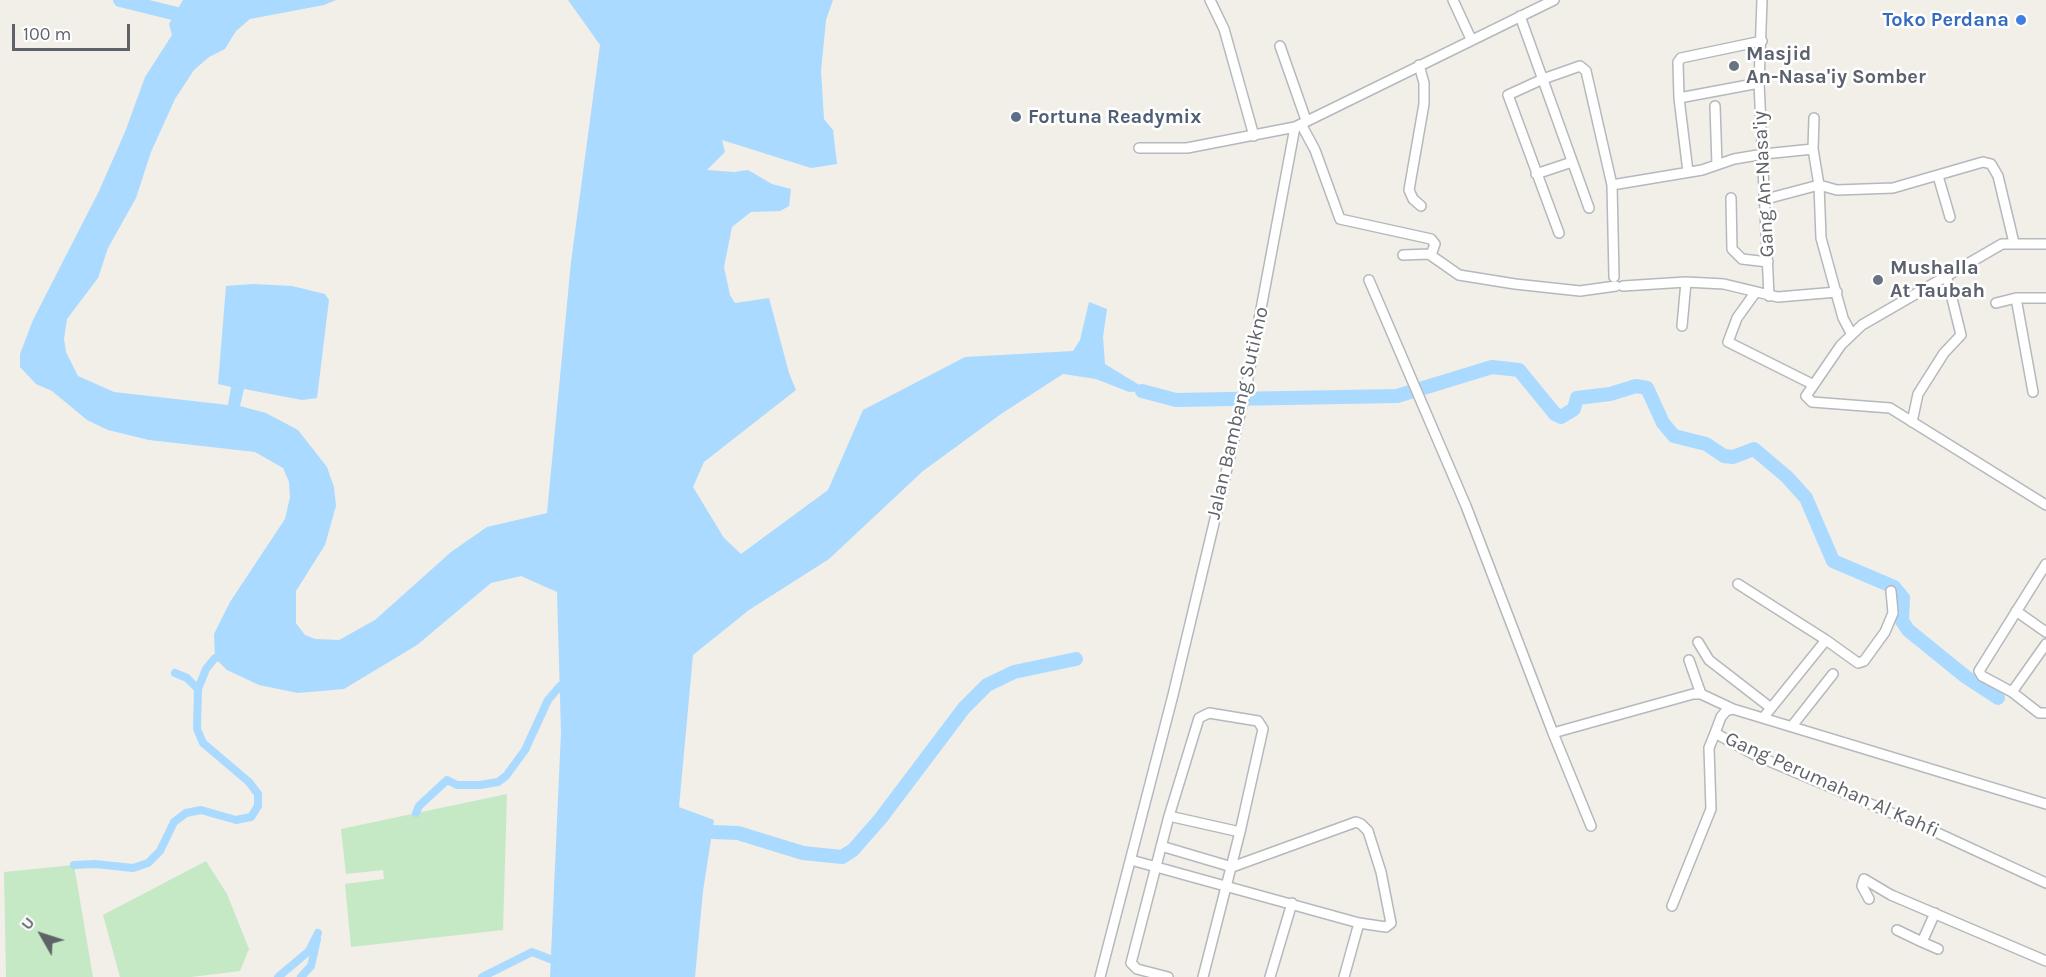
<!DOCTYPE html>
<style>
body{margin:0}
#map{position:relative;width:2046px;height:977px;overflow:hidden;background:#f1efe8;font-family:Karla,sans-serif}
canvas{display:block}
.north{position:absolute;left:12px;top:905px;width:60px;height:60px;-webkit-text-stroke:4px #fff;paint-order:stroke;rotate:309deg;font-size:16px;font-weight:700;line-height:24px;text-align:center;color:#5f6368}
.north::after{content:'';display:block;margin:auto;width:21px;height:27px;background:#5f6368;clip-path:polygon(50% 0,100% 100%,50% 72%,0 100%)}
.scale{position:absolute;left:12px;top:24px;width:118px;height:27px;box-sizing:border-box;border:3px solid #5f6368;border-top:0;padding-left:8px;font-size:18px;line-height:21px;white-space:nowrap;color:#5f6368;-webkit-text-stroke:4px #fff;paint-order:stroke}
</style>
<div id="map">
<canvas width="2046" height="977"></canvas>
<div class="north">U</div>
<div class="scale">100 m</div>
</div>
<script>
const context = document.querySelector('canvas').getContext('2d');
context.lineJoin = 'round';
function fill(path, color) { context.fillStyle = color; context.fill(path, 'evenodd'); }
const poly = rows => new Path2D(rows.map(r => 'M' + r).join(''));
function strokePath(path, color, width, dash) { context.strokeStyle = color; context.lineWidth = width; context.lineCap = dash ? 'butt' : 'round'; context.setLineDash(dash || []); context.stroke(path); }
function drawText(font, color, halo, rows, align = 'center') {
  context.font = font + ' Karla,sans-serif'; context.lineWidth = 5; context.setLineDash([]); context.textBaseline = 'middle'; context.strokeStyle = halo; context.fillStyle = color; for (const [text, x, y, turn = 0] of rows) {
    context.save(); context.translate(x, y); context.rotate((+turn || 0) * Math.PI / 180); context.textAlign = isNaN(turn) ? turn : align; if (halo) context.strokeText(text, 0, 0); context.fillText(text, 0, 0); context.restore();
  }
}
fill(poly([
 [507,794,503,930,351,947,345,884,384,879,383,870,346,874,341,829],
 [206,861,227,894,249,949,240,971,191,977,120,977,103,915],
 [74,865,93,977,6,977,4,872]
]), '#c5e8c5');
fill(poly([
 [183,0,336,0,324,5,250,19,236,31,225,49,209,57,194,70,175,99,151,152,136,198,108,248,98,278,67,319,64,339,66,352,78,376,114,392,228,405,231,387,218,384,226,286,253,284,292,286,325,294,329,300,317,398,302,400,244,389,240,406,266,413,298,430,327,467,334,487,336,506,325,545,296,591,296,623,305,635,315,639,339,640,375,620,451,552,487,527,547,513,571,262,600,45,568,0,833,0,826,20,821,71,824,119,833,130,837,164,811,168,722,140,725,152,707,170,734,172,748,170,772,184,791,189,789,206,780,211,751,212,732,227,724,267,730,295,735,303,769,298,789,373,796,390,704,462,693,487,724,538,741,554,828,490,863,410,965,357,1073,351,1080,340,1089,302,1107,309,1103,337,1105,364,1141,386,1142,391,1129,392,1096,379,1063,374,1001,414,923,471,829,559,749,610,693,655,679,807,714,820,703,891,695,977,550,977,561,732,557,592,521,576,491,583,417,645,344,689,298,693,259,685,227,670,215,658,214,634,230,602,285,519,290,497,289,482,283,468,255,452,149,440,108,430,87,420,52,391,36,384,20,367,20,354,33,320,99,191,125,132,145,77,172,35,169,24]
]), '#aadaff');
strokePath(poly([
 [198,689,206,669,215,658,222,657],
 [416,813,419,806,447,780,457,785,480,785,498,782,506,776,525,750,548,700,560,686],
 [74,865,95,864,133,868,148,863,160,851,174,822,186,813,201,810,236,820,251,817,258,806,258,794,249,782,203,743,197,729,198,689,187,678,175,673],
 [278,977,309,951,318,933],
 [301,977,311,966,317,939],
 [482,977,532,952,550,959]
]), '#aadaff', 8);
strokePath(poly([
 [120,0,193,18],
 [1142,391,1176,400,1397,396,1492,367,1519,370,1555,414,1561,417,1574,409,1577,398,1610,394,1636,386,1647,388,1663,423,1674,436,1706,444,1724,456,1733,457,1754,449,1787,477,1806,498,1833,561,1894,587,1903,598,1902,621,1908,630,1966,677,1998,698],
 [713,832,738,833,803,853,842,857,853,850,881,818,964,708,987,685,1014,672,1076,659]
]), '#aadaff', 14);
const minor = poly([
 [1210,0,1224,29,1254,136],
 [1453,0,1471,39],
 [1762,0,1759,83,1769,296],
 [1520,16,1589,208],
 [1280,46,1306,120],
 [1419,65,1424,83,1424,104,1409,190,1413,199,1421,206],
 [1759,83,1679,98,1678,62,1681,58,1762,41],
 [1679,98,1688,172],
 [1715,106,1717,165],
 [1301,124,1315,150,1340,219,1431,239,1435,244,1431,255],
 [1139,148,1187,148,1295,127],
 [1813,149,1814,118],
 [1536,174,1572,162],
 [1938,176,1950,217],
 [1612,185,1702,170,1734,159,1764,154,1813,149,1819,185,1821,238,1843,318,1851,333],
 [1731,198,1732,249,1742,259,1768,262],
 [1766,199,1819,185,1837,190,1893,188,1983,162,1991,164,1998,176,2014,243],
 [1559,233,1508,95,1543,79,1580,66,1586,71,1612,185,1614,277],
 [2046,244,2002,244,1862,325,1841,345,1806,396,1812,402,1890,408,2046,505],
 [1403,255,1429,254,1459,275,1515,284,1580,291,1616,286],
 [1369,280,1466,506,1553,733],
 [1623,286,1686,282,1724,284,1778,297,1837,292],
 [1755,293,1737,318,1728,342,1812,384],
 [2016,298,2033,392],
 [1996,303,2016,298,2046,298],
 [1682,326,1686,282],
 [1912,422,1918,394,1944,353,1961,335,1947,278],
 [2046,564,1979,671,1982,676,2012,692,2046,644],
 [1738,584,1826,640],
 [2016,611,2046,632],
 [1698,642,1709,660,1771,708],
 [1689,660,1701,694],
 [2012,692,2039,713,2046,713],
 [1763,718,1826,640,1858,663,1864,661,1885,632,1893,613,1891,591],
 [1792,726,1833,674],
 [2046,804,1733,709,1726,711,1721,717,1715,733,1755,755,1929,829,2046,883],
 [1169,816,1240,832],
 [1591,826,1553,733,1693,694,1701,694,1733,709],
 [1131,860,1359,923,1386,927,1391,923,1381,872,1368,831,1361,824,1356,822,1232,867,1161,846],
 [1869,899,1862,886,1864,879,1891,895,2046,961],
 [1672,906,1711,809,1709,748,1715,733],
 [1897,930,1922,942,1935,913],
 [1922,942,1938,949],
 [1100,977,1173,695,1246,389,1295,127,1554,0],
 [1168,977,1137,969,1131,963,1169,816,1199,718,1209,713,1258,721,1263,729,1240,832,1203,977],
 [1270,977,1292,903],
 [1344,977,1359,923]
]);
strokePath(minor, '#b5b8bc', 12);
strokePath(minor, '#fff', 9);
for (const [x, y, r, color] of [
 [2021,20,6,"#3f7fe0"],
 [1734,66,6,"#6b7280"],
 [1016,117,6,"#5c6f8a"],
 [1878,280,6,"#6b7280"]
]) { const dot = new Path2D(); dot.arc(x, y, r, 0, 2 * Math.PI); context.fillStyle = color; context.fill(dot); strokePath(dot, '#fff', 2); }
drawText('bold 20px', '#366cbe', '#fff', [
 ["Toko Perdana",2009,20]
], 'right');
drawText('bold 20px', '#5b616d', '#fff', [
 ["Masjid",1746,54],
 ["An-Nasa'iy Somber",1746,77],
 ["Mushalla",1890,268],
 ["At Taubah",1890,291]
], 'left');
drawText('bold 20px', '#4e5e75', '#fff', [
 ["Fortuna Readymix",1028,117]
], 'left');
drawText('20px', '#5f6368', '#fff', [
 ["Gang An-Nasa'iy",1764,184,-93],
 ["Jalan Bambang Sutikno",1238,413,-77],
 ["Gang Perumahan Al Kahfi",1832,785,24]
]);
</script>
